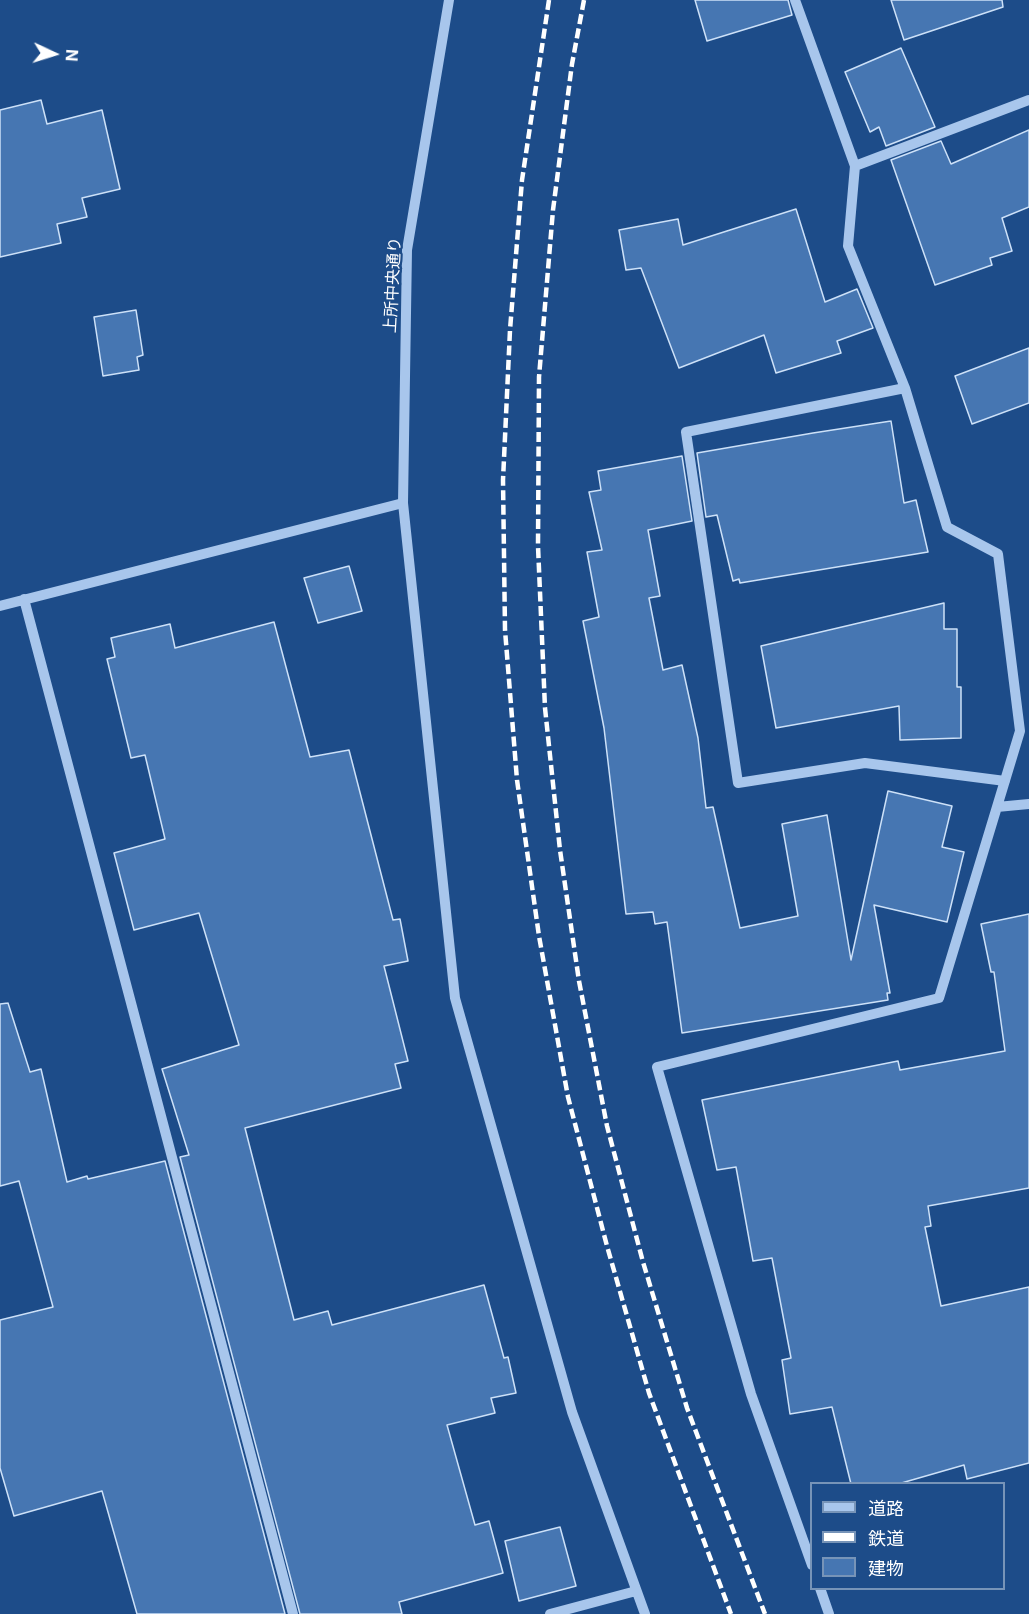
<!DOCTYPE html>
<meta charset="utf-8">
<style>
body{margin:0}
#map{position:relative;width:1029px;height:1614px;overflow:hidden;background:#1d4c89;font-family:Inter,"Noto Sans JP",sans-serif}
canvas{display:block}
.legend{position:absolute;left:810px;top:1482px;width:195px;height:108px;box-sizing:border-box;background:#1d4c89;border:2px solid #7794b8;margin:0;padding:8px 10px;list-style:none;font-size:18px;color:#fff}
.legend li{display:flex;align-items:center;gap:12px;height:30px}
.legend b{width:30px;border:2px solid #7794b8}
.north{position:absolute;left:24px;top:24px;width:60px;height:60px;-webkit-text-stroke:4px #1d4c89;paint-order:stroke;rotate:94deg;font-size:16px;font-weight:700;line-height:24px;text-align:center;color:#fff}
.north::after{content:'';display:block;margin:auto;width:21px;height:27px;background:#fff;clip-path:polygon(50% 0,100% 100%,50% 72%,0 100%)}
</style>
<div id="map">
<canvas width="1029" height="1614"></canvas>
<ul class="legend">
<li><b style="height:8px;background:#a8c6ec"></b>道路</li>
<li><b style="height:8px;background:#fff"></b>鉄道</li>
<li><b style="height:16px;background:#4676b2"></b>建物</li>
</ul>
<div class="north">N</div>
</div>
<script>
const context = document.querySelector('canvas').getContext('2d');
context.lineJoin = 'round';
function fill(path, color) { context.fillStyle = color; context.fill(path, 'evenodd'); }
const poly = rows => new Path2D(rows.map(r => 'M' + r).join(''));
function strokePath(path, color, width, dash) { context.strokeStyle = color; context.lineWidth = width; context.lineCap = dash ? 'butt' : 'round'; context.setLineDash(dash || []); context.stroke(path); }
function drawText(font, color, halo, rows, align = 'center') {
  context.font = font + ' Inter,"Noto Sans JP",sans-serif'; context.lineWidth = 4.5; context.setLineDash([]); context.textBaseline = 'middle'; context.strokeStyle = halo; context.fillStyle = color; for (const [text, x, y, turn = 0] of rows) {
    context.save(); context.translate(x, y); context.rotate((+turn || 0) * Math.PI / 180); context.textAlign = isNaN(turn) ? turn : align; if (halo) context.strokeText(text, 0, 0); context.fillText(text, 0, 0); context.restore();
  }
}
const building = poly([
 [695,0,788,0,792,15,707,41,695,0],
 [891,0,1002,0,1003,7,904,40,891,0],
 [901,48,935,127,886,146,879,127,870,132,845,72,901,48],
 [41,100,47,124,102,110,120,189,82,198,87,217,57,224,61,243,0,257,0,110,41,100],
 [1029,130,1029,207,1002,218,1012,251,990,258,992,265,935,285,891,160,941,141,951,164,1029,130],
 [796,209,825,302,857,289,873,328,837,341,841,353,776,373,764,335,679,368,641,268,626,270,619,230,678,219,683,245,796,209],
 [136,310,143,355,137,357,139,370,103,376,94,317,136,310],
 [1029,348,1029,403,972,424,955,376,1029,348],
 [891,421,904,503,916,500,928,552,740,583,739,579,733,581,717,515,706,517,697,453,813,433,891,421],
 [682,456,692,521,648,530,660,596,649,598,663,670,682,665,698,738,706,808,713,807,740,928,798,916,782,824,827,815,851,960,888,791,952,806,942,847,964,852,947,922,874,905,890,993,887,993,888,1000,682,1033,667,922,655,924,653,912,626,914,604,728,583,621,599,617,587,552,602,550,589,492,601,490,598,471,682,456],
 [349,566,362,611,318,623,304,578,349,566],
 [944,603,944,629,957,629,957,687,961,687,961,738,900,740,899,706,776,728,761,646,944,603],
 [274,622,310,757,349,750,393,920,400,919,408,961,384,966,408,1061,395,1064,401,1088,245,1128,294,1320,328,1311,332,1325,484,1285,504,1358,508,1357,516,1393,491,1398,495,1413,447,1425,475,1525,489,1521,503,1573,399,1602,402,1614,300,1614,180,1157,189,1155,162,1069,239,1045,199,913,134,930,114,853,165,839,145,755,131,758,107,659,115,657,111,638,170,624,175,648,274,622],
 [1029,914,1029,1188,928,1206,931,1226,925,1227,941,1306,1029,1287,1029,1463,967,1479,964,1465,898,1484,851,1484,832,1407,790,1414,782,1360,791,1358,772,1258,753,1261,736,1167,717,1170,702,1100,898,1061,900,1070,1005,1051,994,972,991,972,981,924,1029,914],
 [8,1003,30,1072,41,1069,67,1182,87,1176,88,1179,165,1161,285,1614,137,1614,102,1491,14,1516,0,1468,0,1320,53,1307,19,1181,0,1186,0,1004,8,1003],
 [560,1527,576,1586,519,1601,505,1541,560,1527]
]);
fill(building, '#4676b2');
strokePath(building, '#cde1f8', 1.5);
strokePath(poly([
 [449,0,407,250,403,503,455,998,572,1412,645,1614],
 [795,0,855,166,848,246,905,388,947,527,998,554,1020,731,939,998,657,1067,751,1394,812,1565],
 [855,166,1029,100],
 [905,388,686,432,738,783,865,763,1005,781],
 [24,599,293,1614],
 [0,606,403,503],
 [997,807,1029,804],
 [820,1588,829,1614],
 [550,1614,636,1591]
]), '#a8c6ec', 10);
strokePath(poly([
 [549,0,522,180,510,330,503,480,505,630,517,780,539,936,568,1097,607,1246,649,1393,731,1614],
 [584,0,572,64,553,210,539,377,538,546,545,708,560,850,579,981,607,1126,643,1262,687,1408,765,1614]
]), '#fff', 4.5, [10, 4.5]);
drawText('16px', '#fff', '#1d4c89', [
 ["上所中央通り",393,285,-87]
]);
</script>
